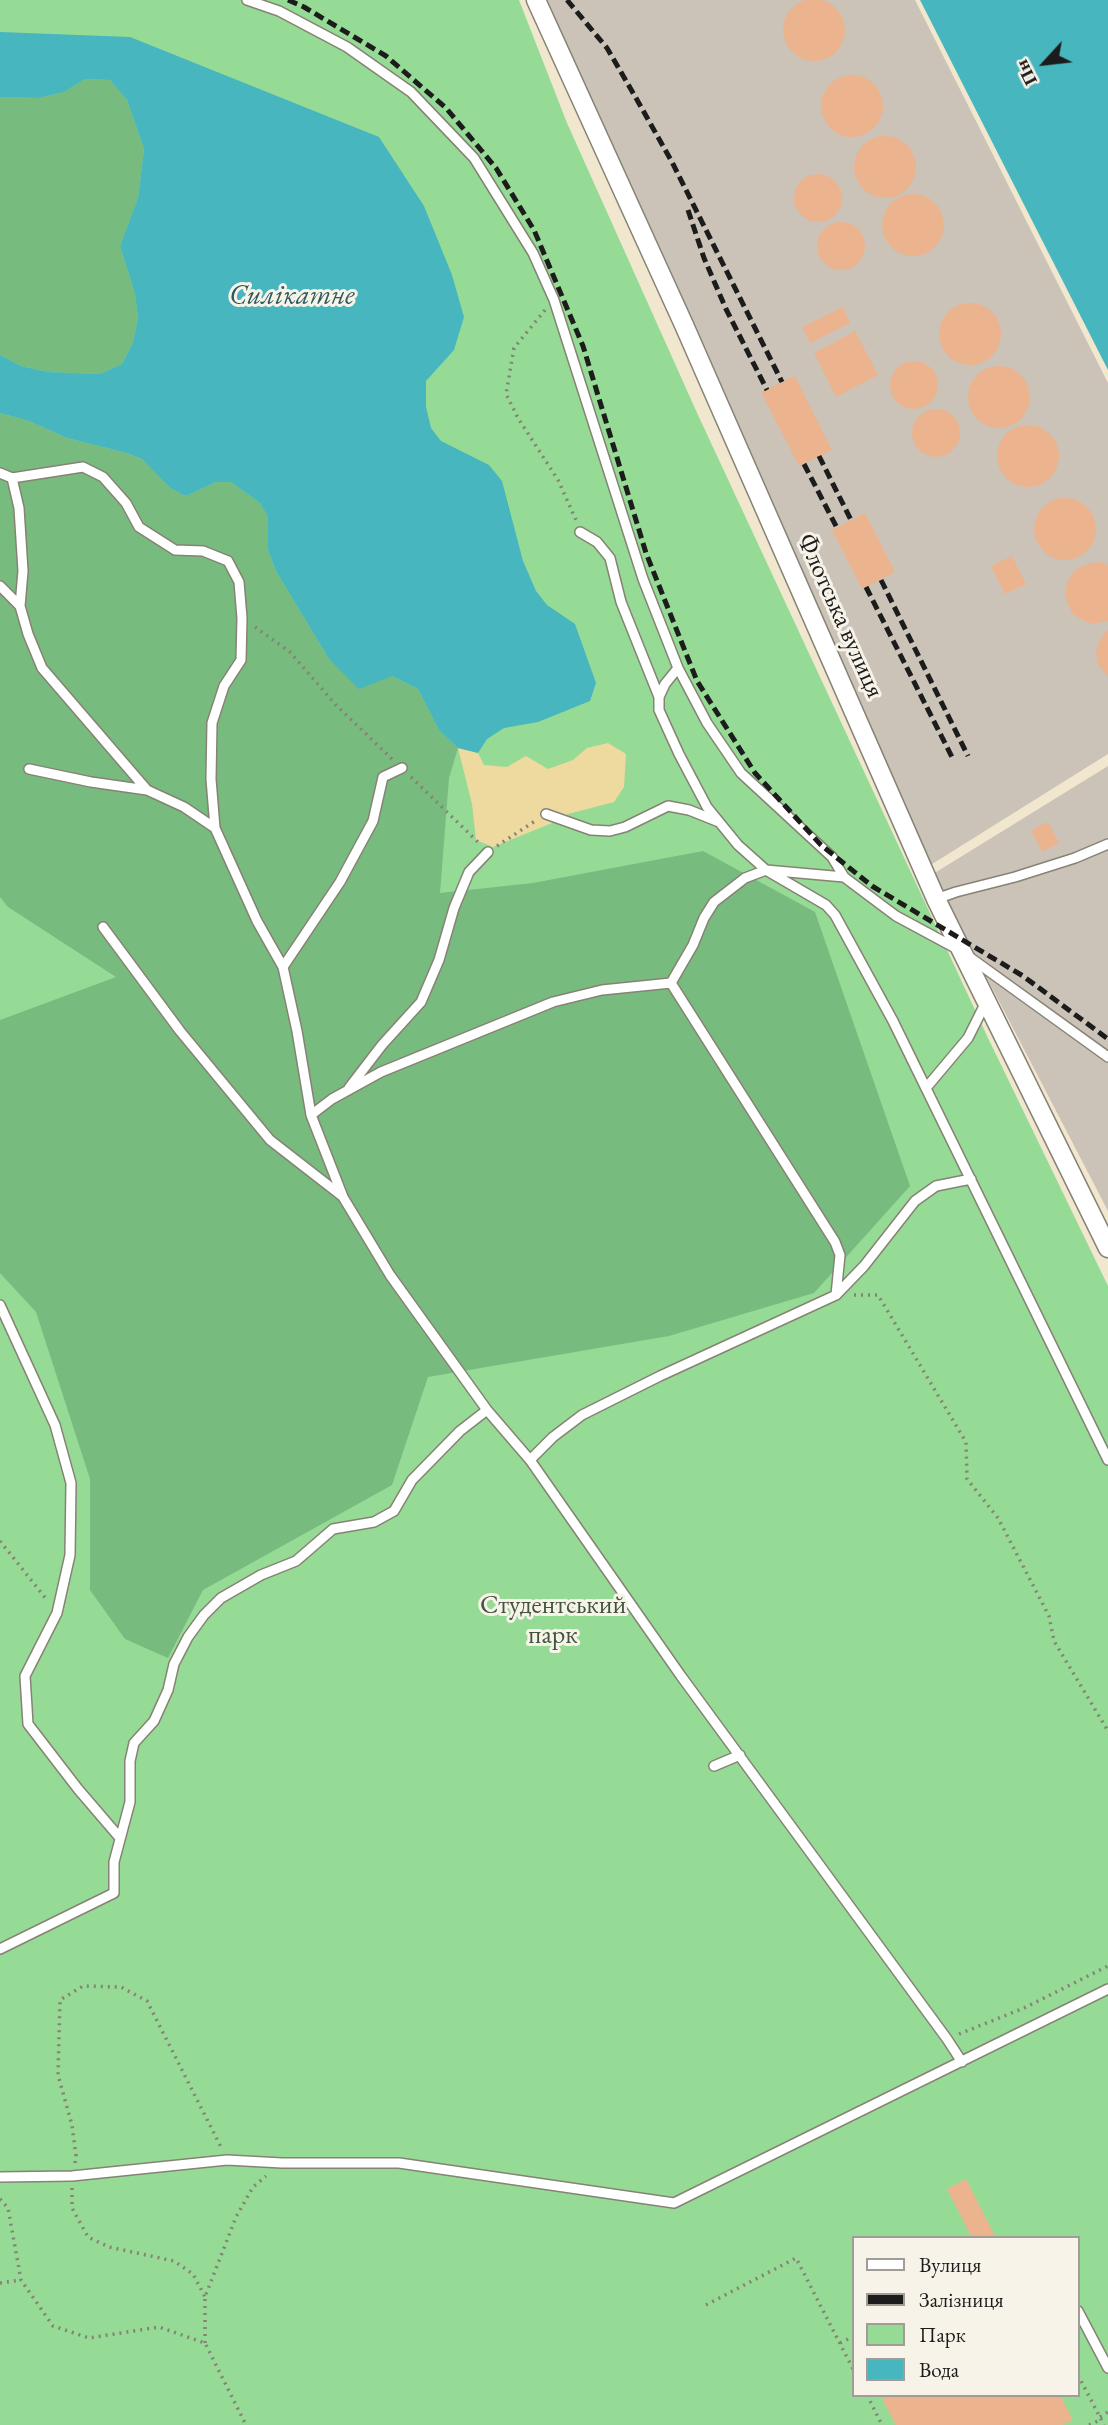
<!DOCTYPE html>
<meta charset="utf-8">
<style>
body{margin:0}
#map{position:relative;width:1108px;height:2425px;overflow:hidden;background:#f1e7ce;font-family:"EB Garamond",serif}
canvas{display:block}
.legend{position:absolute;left:852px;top:2236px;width:228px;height:161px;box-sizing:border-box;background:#f7f3e8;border:2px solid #9f9d96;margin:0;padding:9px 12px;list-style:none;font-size:21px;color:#1c1c1c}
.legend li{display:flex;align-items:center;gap:14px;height:35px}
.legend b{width:35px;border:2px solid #9f9d96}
.north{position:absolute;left:1010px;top:28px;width:70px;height:70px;-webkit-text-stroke:5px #f7f3e8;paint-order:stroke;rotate:243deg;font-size:19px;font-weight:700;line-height:28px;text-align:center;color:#1c1c1c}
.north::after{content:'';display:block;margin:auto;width:24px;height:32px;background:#1c1c1c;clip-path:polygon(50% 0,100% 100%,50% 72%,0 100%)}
</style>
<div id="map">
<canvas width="1108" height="2425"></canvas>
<ul class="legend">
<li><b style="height:9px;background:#fff"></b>Вулиця</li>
<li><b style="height:9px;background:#1c1c1c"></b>Залізниця</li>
<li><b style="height:19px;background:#95db95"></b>Парк</li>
<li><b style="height:19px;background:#47b6be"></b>Вода</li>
</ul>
<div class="north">Пн</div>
</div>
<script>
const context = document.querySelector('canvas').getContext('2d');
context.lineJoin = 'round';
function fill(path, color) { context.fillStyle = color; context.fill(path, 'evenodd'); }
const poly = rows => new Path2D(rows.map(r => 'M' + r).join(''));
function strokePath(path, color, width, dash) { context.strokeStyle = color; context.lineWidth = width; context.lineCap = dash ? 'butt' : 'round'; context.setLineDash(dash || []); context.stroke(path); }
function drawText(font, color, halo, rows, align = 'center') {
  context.font = font + ' "EB Garamond",serif'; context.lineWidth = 6; context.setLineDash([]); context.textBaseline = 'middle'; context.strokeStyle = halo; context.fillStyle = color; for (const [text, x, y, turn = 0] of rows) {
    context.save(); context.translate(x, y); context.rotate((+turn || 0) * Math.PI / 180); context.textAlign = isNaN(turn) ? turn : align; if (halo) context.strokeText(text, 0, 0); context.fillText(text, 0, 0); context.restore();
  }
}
fill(poly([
 [544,0,915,0,1108,383,1108,754,929,866],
 [1108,766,1108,1211,933,874]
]), '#cbc3b8');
fill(poly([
 [0,0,519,0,567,123,698,415,989,1040,1108,1286,1108,2425,0,2425],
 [854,2238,1078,2238,1078,2395,854,2395]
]), '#95db95');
fill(poly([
 [85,79,110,80,127,100,144,149,138,198,120,246,135,294,138,318,133,342,122,364,100,374,48,372,21,366,0,355,0,97,38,98,64,92],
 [0,413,29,421,67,438,127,453,142,459,170,488,186,496,216,482,231,482,260,503,268,517,268,550,276,571,329,659,392,676,418,689,439,730,458,748,449,778,440,893,533,883,703,851,815,912,910,1186,814,1293,669,1336,428,1377,392,1485,203,1590,168,1658,125,1639,90,1590,90,1479,36,1312,0,1273,0,1020,116,977,8,907,0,897]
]), '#78bb7e');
fill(poly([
 [608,743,626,754,624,787,614,802,568,814,552,823,493,847,476,840,472,804,458,748,478,753,484,765,507,767,526,756,548,769,573,760,587,748]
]), '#eeda9e');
fill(poly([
 [920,0,1108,0,1108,370],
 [0,32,130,37,379,137,424,206,452,275,464,317,454,350,426,381,426,407,431,428,441,441,489,465,502,481,523,561,536,591,547,605,575,624,596,683,590,701,538,722,504,728,487,739,478,753,458,748,439,730,418,689,392,676,359,689,329,659,276,571,268,550,268,517,260,503,231,482,216,482,186,496,170,488,142,459,127,453,67,438,29,421,0,413,0,355,21,366,48,372,100,374,122,364,133,342,138,318,135,294,120,246,138,198,144,149,127,100,110,80,85,79,64,92,38,98,0,97]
]), '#47b6be');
fill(poly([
 '783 30a31 31 0 1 1 62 0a31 31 0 1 1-62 0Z',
 '821 106a31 31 0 1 1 62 0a31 31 0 1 1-62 0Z',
 '854 167a31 31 0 1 1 62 0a31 31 0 1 1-62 0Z',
 '794 198a24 24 0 1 1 48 0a24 24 0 1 1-48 0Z',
 '882 225a31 31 0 1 1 62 0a31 31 0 1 1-62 0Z',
 '817 246a24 24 0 1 1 48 0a24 24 0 1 1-48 0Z',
 '939 334a31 31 0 1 1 62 0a31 31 0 1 1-62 0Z',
 [843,307,850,323,810,343,802,327],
 [855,331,878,375,836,397,814,353],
 '890 385a24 24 0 1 1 48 0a24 24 0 1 1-48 0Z',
 '968 397a31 31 0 1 1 62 0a31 31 0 1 1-62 0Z',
 [795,376,832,450,799,466,761,392],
 '912 433a24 24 0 1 1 48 0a24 24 0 1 1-48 0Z',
 '997 456a31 31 0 1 1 62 0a31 31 0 1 1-62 0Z',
 '1034 529a31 31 0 1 1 62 0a31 31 0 1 1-62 0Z',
 [865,513,895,572,862,589,832,530],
 [1012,556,1026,584,1005,594,991,566],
 [1101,562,1108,565,1108,621,1092,624,1082,620,1073,614,1068,605,1065,594,1067,583,1072,574,1080,567,1090,563],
 [1108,629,1108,677,1098,664,1096,654,1098,643],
 [1048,822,1059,843,1042,852,1031,830],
 [966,2179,996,2238,972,2238,947,2189],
 [890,2395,1060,2395,1073,2420,1062,2425,896,2425,882,2399]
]), '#ebb48e');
const service = poly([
 [247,0,279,11,347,47,411,92,474,158,533,253,554,300,643,579,678,668,665,684,659,697,659,710,679,754,707,807,738,845,766,870,826,905,835,915,893,1021,1108,1460],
 [0,473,12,478,19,508,23,571,20,606,0,586],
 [12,478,83,467,103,477,126,503,139,527,175,550,203,551,228,561,239,582,242,618,241,660,224,686,212,723,211,779,215,828,184,807,147,790],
 [580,532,597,542,610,558,621,602,659,697],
 [20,606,28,634,42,668,147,790,91,782,29,769],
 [678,668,707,723,741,773,832,857,844,877],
 [546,814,591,830,610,831,625,827,668,806,689,810,719,822],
 [215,828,257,921,283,967,297,1031,311,1115,343,1197,390,1275,487,1410,530,1460,681,1676,947,2039,962,2062],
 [936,899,956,892,1015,877,1075,858,1108,844],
 [103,927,180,1031,270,1140,342,1196],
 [283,967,340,882,373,821,383,777,402,768],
 [671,983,835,1242,840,1255,836,1295],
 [349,1088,382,1045,421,1002,439,960,454,908,469,872,488,852],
 [926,1088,968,1038,986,1002],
 [311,1115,332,1099,381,1072,553,1002,602,990,671,983,693,945,704,918,714,902,745,878,766,870,844,877,896,916,961,951,1108,1057],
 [0,1305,55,1425,71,1483,70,1555,57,1613,25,1676,28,1724,78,1789,120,1838],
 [530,1460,553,1437,582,1415,660,1376,836,1295,864,1266,915,1201,936,1186,971,1179],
 [714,1766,740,1755],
 [0,1949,114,1893,114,1862,130,1802,130,1761,134,1743,154,1721,168,1690,174,1664,188,1637,204,1615,221,1598,261,1575,296,1561,333,1529,374,1522,394,1511,412,1480,460,1431,487,1410],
 [0,2177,72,2176,227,2160,282,2163,399,2163,674,2203,1108,1989],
 [1078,2311,1108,2368]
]);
const minor = poly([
 [536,0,684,325,936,899,1108,1248]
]);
strokePath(service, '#868275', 12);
strokePath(minor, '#868275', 21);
strokePath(poly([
 [545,310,514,348,506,394,518,418,558,480,576,520],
 [255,627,290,652,336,705,392,759],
 [411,777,480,844],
 [497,846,535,821],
 [854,1295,878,1295,966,1442,967,1479,998,1518,1049,1616,1054,1641,1108,1731],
 [0,1541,47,1600],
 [959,2034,1024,2008,1108,1966],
 [75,2163,76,2156,72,2125,58,2075,60,2000,83,1986,121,1987,147,2001,222,2149],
 [72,2188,72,2208,88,2237,109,2247,174,2261,193,2274,205,2297],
 [0,2199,8,2208,21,2280,53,2326,89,2338,159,2327,205,2343,246,2425],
 [0,2283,21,2280],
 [706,2305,796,2258,854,2371],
 [205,2343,205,2297,236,2217,253,2187,266,2176],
 [840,2343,854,2336],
 [1078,2375,1104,2425],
 [867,2395,882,2425],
 [1100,2417,1108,2412],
 [1089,2425,1100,2420]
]), '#868275', 3.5, [2, 5]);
strokePath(service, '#fff', 9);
strokePath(minor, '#fff', 18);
strokePath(poly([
 [288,0,304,7,386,56,446,108,496,168,534,230,583,346,646,553,697,681,755,773,821,845,872,886,1023,976,1108,1039],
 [567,0,607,48,636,98,672,162,782,382],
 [688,210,704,258,726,309,767,390],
 [819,456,851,520],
 [804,464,837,528],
 [881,580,968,756],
 [866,587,954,761]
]), '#1c1c1c', 5, [10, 5]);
drawText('26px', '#1c1c1c', '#f7f3e8', [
 ["Флотська вулиця",840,616,66]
]);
drawText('26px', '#405540', '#f7f3e8', [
 ["Студентський",553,1606],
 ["парк",553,1636]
]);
drawText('italic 28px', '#2d5a5d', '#f7f3e8', [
 ["Силікатне",292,296]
]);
</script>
